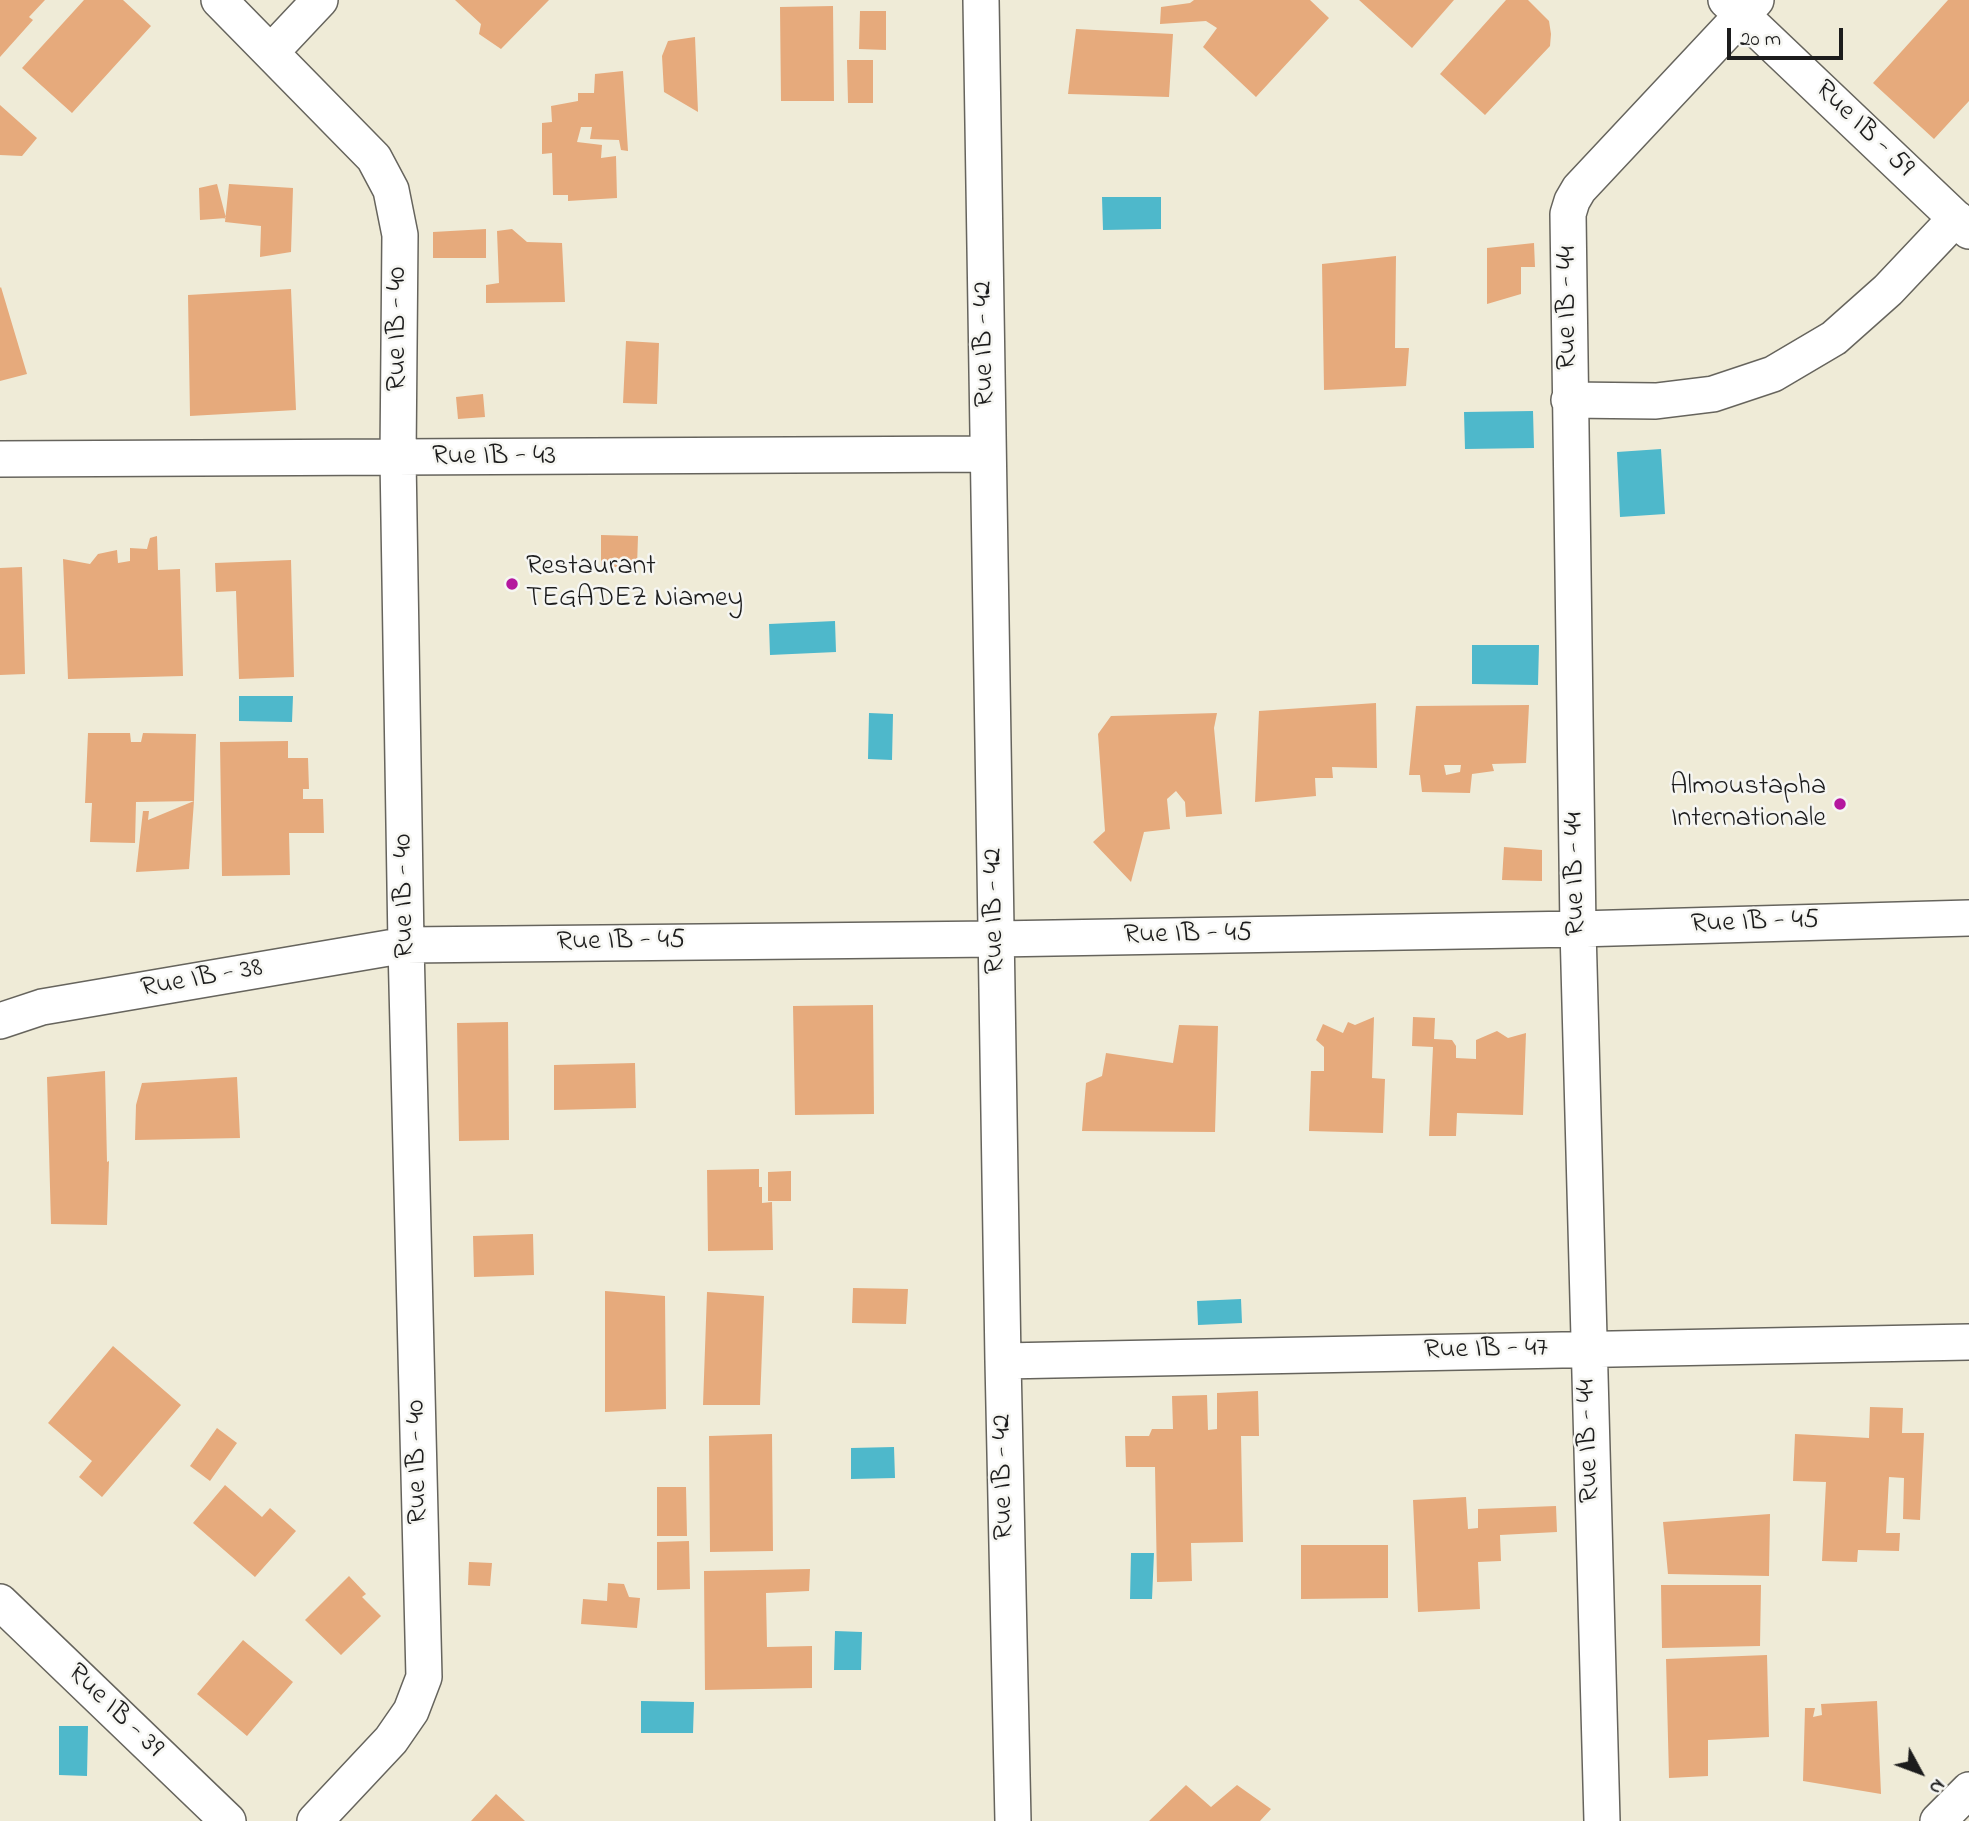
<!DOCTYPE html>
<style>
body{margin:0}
#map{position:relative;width:1969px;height:1821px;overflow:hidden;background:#efebd7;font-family:"Indie Flower",sans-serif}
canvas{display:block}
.north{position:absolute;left:1885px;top:1737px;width:70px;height:70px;-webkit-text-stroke:5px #f6f6f2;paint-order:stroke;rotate:131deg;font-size:19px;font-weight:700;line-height:28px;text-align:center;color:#1c1c1c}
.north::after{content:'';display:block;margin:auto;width:24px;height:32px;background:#1c1c1c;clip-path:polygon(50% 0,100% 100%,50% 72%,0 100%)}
.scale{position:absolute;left:1727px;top:28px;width:116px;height:32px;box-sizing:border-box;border:4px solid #1c1c1c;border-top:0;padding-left:9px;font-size:21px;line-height:24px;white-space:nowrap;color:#1c1c1c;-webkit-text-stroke:5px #f6f6f2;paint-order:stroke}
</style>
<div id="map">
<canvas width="1969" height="1821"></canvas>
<div class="north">N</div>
<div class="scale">20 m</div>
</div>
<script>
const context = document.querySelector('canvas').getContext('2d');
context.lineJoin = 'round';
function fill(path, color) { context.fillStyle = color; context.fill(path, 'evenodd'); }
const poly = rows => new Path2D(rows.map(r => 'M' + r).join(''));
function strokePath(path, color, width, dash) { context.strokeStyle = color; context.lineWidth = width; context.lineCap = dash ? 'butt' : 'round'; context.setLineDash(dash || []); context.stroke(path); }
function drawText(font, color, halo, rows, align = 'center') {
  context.font = font + ' "Indie Flower",sans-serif'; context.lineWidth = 5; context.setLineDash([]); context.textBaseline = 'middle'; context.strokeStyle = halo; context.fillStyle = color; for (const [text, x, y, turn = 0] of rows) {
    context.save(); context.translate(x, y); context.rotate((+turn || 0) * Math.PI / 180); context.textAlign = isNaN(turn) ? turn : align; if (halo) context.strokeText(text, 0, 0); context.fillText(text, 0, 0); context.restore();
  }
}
fill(poly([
 [1102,197,1161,197,1161,229,1103,230],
 [1533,411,1534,448,1465,449,1464,412],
 [1661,449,1665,514,1620,517,1617,452],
 [835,621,836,652,770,655,769,624],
 [1472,645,1539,645,1538,685,1472,684],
 [239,696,293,696,292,722,239,721],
 [869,713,893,714,892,760,868,759],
 [1241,1299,1242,1323,1198,1325,1197,1301],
 [894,1447,895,1478,851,1479,851,1448],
 [1131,1553,1154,1553,1152,1599,1130,1599],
 [835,1631,862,1632,861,1670,834,1670],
 [641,1701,694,1702,693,1733,641,1733],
 [59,1726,88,1726,87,1776,59,1775]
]), '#4eb8cb');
fill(poly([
 [0,0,45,0,29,17,33,20,0,57],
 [84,0,123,0,151,26,72,113,22,68],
 [455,0,549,0,501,49,479,34,481,24],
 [1194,0,1310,0,1329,18,1256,97,1203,47,1217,28,1206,21,1160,24,1161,7,1190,3],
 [1359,0,1454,0,1412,48],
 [1506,0,1528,0,1549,21,1551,34,1550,46,1485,115,1440,74],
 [1948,0,1969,0,1969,101,1934,139,1873,83],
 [833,6,834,101,781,101,780,7],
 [860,11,886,11,886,50,859,49],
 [1076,29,1173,34,1169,97,1068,94],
 [695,37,698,112,664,92,662,56,668,41],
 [847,60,873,60,873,103,848,103],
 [623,71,628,151,621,150,619,140,590,139,592,127,581,127,577,142,602,145,601,158,616,156,617,198,568,201,568,195,553,195,552,153,542,154,542,123,552,122,551,106,578,101,578,93,594,93,595,74],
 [0,105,37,138,22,156,0,155],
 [217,184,226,218,200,220,199,188],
 [229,184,293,188,291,252,260,257,261,226,225,222],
 [486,229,486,258,433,258,433,232],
 [512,229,527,242,562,243,565,302,486,303,486,285,499,283,497,231],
 [1534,243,1535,267,1521,267,1521,294,1487,304,1487,248],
 [1396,256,1395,348,1409,348,1406,386,1324,390,1322,264],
 [1,287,27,374,0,381,0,288],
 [291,289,296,410,190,416,188,295],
 [626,341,659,343,657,404,623,403],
 [483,394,485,417,458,419,456,397],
 [601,535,638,536,637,567,601,567],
 [157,536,158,570,180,569,183,676,68,679,63,559,90,564,98,554,117,550,118,563,130,561,130,548,147,549,150,538],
 [291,560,294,677,239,679,236,591,216,592,215,563],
 [22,567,25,674,0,675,0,568],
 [1376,703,1377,768,1332,767,1333,778,1315,778,1316,796,1255,802,1259,711],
 [1529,705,1526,763,1492,764,1494,771,1472,774,1470,793,1422,792,1420,775,1409,775,1416,706],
 [1444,765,1461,765,1460,772,1446,775],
 [1217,713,1214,728,1222,814,1186,817,1185,802,1176,791,1167,799,1170,829,1144,832,1131,882,1093,842,1105,831,1098,734,1111,716],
 [88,733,130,733,131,742,141,742,143,733,196,734,194,801,189,869,136,872,143,811,149,811,148,820,194,801,136,802,135,843,90,842,92,803,85,803],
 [288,741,288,758,308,758,309,789,303,789,303,799,323,799,324,833,289,833,290,875,222,876,220,742],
 [1504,847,1542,850,1542,881,1502,880],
 [873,1005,874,1114,795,1115,793,1006],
 [1374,1017,1372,1078,1385,1079,1383,1133,1309,1131,1311,1071,1324,1071,1324,1047,1316,1040,1323,1024,1343,1033,1348,1022,1355,1025],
 [1413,1017,1435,1018,1434,1039,1452,1040,1456,1046,1456,1058,1476,1059,1476,1040,1497,1031,1508,1038,1526,1033,1523,1115,1457,1113,1456,1136,1429,1136,1433,1047,1412,1046],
 [508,1022,509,1140,459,1141,457,1023],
 [1179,1025,1218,1026,1215,1132,1082,1131,1086,1083,1102,1076,1106,1053,1173,1063],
 [635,1063,636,1108,554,1110,554,1065],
 [105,1071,107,1162,109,1161,107,1225,51,1224,47,1077],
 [237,1077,240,1138,135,1140,136,1105,142,1083],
 [759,1169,759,1187,762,1187,762,1203,772,1202,773,1250,708,1251,707,1170],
 [791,1171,791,1201,768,1201,768,1172],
 [533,1234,534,1275,474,1277,473,1236],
 [853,1288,908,1289,906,1324,852,1323],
 [605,1291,665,1296,666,1409,605,1412],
 [707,1292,764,1296,760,1405,703,1405],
 [113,1346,181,1405,102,1497,79,1477,92,1461,48,1423],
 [1258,1391,1259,1436,1241,1436,1243,1542,1191,1543,1192,1581,1157,1582,1155,1467,1126,1467,1125,1436,1149,1436,1152,1429,1173,1429,1172,1396,1207,1395,1208,1430,1217,1429,1217,1393],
 [1870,1407,1903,1408,1902,1433,1924,1433,1920,1520,1903,1519,1904,1478,1889,1477,1886,1533,1900,1533,1899,1551,1858,1550,1857,1562,1822,1561,1826,1482,1793,1481,1795,1434,1869,1438],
 [217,1428,237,1443,210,1481,190,1466],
 [772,1434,773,1551,710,1552,709,1436],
 [225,1485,262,1517,270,1508,296,1531,255,1577,193,1523],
 [657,1487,686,1487,687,1536,657,1536],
 [1466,1497,1468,1529,1478,1528,1478,1509,1556,1506,1557,1532,1500,1535,1501,1561,1478,1562,1480,1609,1418,1612,1413,1500],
 [1770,1514,1769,1576,1668,1574,1663,1522],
 [689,1541,690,1589,657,1590,657,1542],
 [1301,1545,1388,1545,1388,1598,1301,1599],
 [469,1562,492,1563,490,1586,468,1585],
 [810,1569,809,1591,766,1593,767,1647,812,1646,812,1688,705,1690,704,1571],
 [349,1576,366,1594,362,1597,381,1616,341,1655,305,1620],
 [608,1583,624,1584,629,1597,640,1598,637,1628,581,1624,583,1599,607,1601],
 [1661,1585,1761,1585,1760,1646,1662,1648],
 [243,1640,293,1682,247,1736,197,1694],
 [1767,1655,1769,1737,1708,1740,1708,1776,1669,1778,1666,1659],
 [1877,1701,1881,1794,1803,1781,1805,1708,1815,1708,1813,1717,1822,1715,1821,1704],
 [1186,1785,1211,1807,1237,1785,1271,1809,1260,1821,1149,1821],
 [496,1794,525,1821,471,1821]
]), '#e6aa7c');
const street = poly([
 [219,0,374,158,391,190,400,235,398,458,406,945,424,1677,411,1711,391,1740,315,1821],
 [981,0,1003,1361,1013,1821],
 [1726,0,1969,231],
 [272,51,320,0],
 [1569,400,1656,401,1713,394,1773,374,1834,338,1888,290,1956,218],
 [0,459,988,454],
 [0,1021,42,1007,406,945,996,939,1578,929,1969,918],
 [1003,1361,1969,1342],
 [0,1602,228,1821],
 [1602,1821,1578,929,1568,214,1572,201,1579,189,1756,0],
 [1938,1821,1969,1790]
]);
strokePath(street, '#66645d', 38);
strokePath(street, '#fff', 35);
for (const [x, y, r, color] of [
 [512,584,7,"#b5179e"],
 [1840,804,7,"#b5179e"]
]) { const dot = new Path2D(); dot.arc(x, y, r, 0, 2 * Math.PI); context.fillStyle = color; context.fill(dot); strokePath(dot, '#f6f6f2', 2.5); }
drawText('28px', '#1c1c1c', '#f6f6f2', [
 ["Rue IB - 59",1863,130,44],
 ["Rue IB - 44",1569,308,-90],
 ["Rue IB - 40",399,329,-90],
 ["Rue IB - 42",986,344,-91],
 ["Rue IB - 43",494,458],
 ["Rue IB - 44",1577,874,-91],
 ["Rue IB - 40",406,896,-91],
 ["Rue IB - 42",996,911,-91],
 ["Rue IB - 45",1755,924,-2],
 ["Rue IB - 45",1188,936,-1],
 ["Rue IB - 45",621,943,-1],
 ["Rue IB - 38",202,980,-10],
 ["Rue IB - 47",1486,1351,-1],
 ["Rue IB - 44",1590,1441,-92],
 ["Rue IB - 40",419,1462,-91],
 ["Rue IB - 42",1005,1477,-91],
 ["Rue IB - 39",114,1712,44]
]);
drawText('28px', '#1c1c1c', '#f6f6f2', [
 ["Restaurant",526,568],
 ["TEGADEZ Niamey",526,600],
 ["Almoustapha",1826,788,"right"],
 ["Internationale",1826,820,"right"]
], 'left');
</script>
